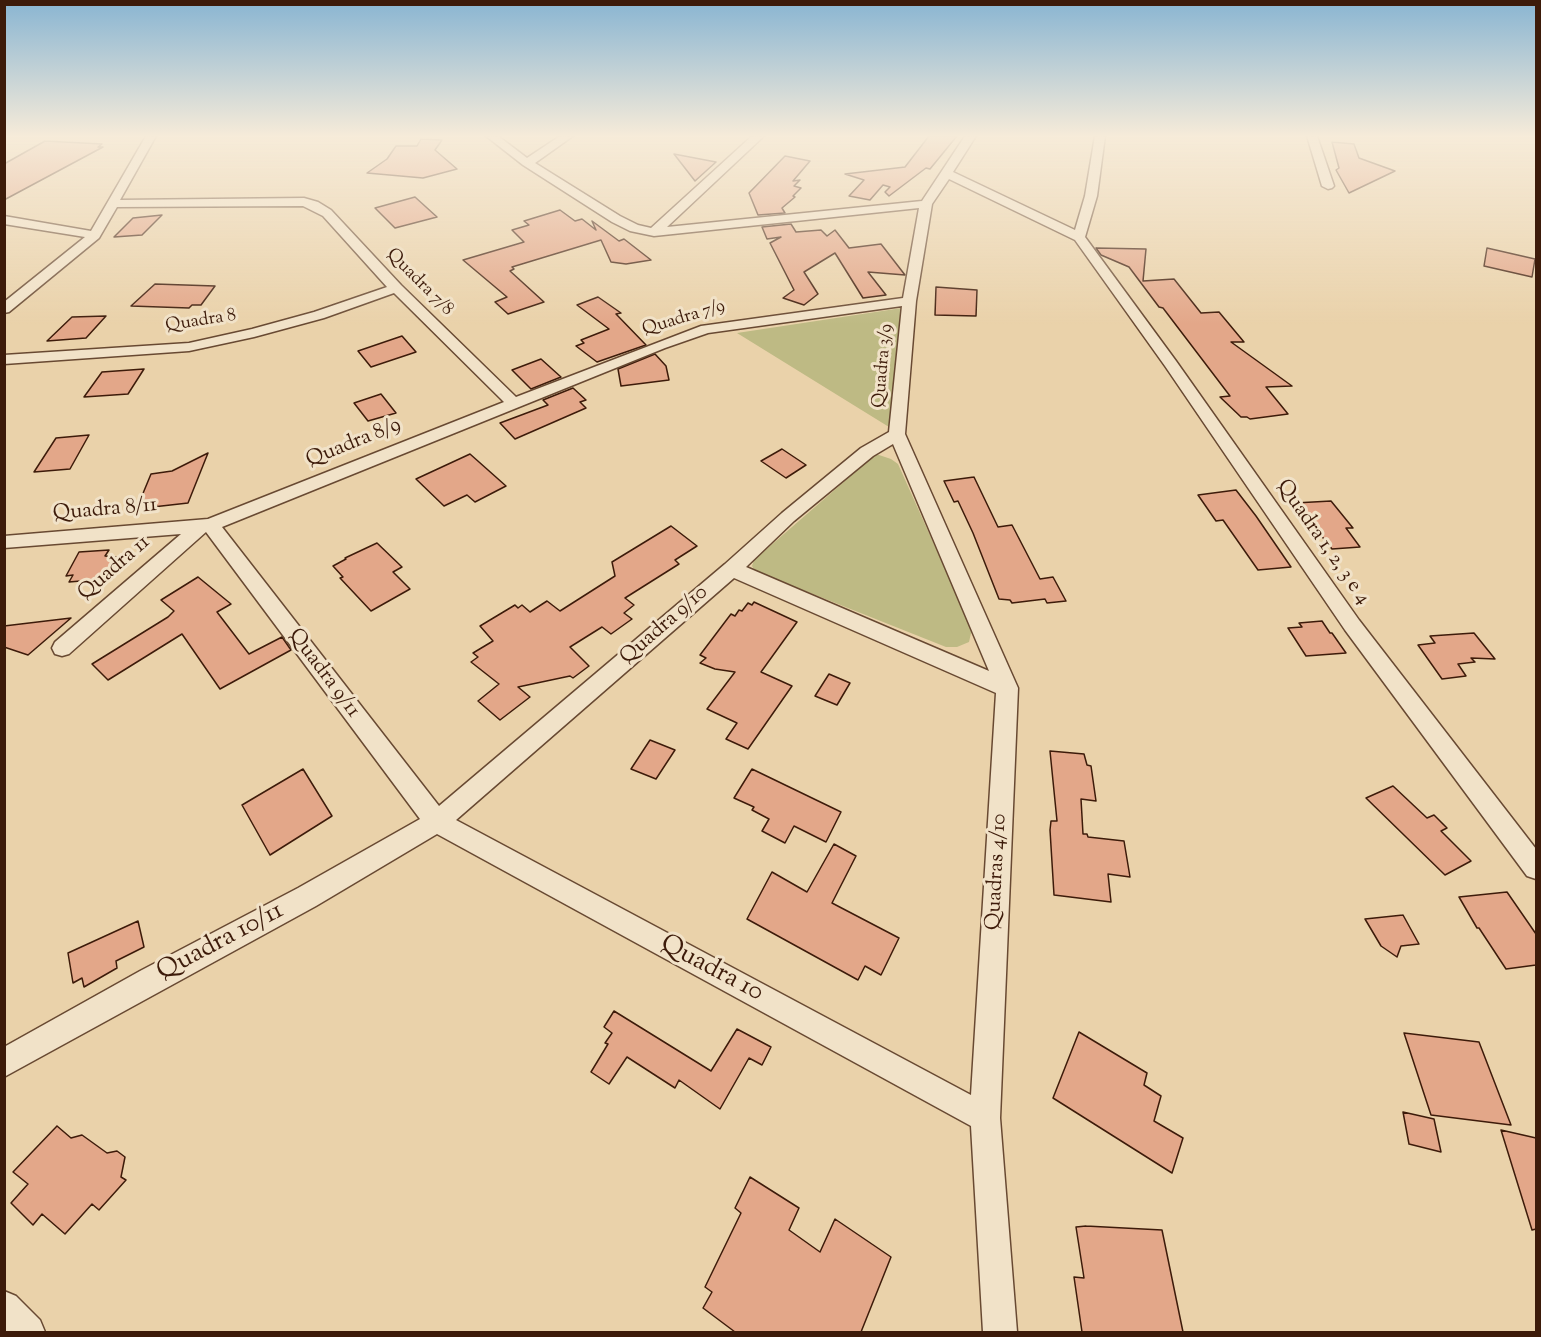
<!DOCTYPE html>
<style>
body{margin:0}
#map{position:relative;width:1541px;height:1337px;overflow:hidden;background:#ead2aa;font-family:"Sorts Mill Goudy",serif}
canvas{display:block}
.frame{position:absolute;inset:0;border:6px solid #3d1b0a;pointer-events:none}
</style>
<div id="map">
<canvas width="1541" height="1337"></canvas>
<div class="frame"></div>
</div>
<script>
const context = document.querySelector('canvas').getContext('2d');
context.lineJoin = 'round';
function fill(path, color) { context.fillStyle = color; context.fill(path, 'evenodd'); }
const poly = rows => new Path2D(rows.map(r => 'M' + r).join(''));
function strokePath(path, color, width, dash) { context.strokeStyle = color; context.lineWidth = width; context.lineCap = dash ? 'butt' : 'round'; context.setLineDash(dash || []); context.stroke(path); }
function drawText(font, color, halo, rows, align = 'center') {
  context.font = font + ' "Sorts Mill Goudy",serif'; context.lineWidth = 6; context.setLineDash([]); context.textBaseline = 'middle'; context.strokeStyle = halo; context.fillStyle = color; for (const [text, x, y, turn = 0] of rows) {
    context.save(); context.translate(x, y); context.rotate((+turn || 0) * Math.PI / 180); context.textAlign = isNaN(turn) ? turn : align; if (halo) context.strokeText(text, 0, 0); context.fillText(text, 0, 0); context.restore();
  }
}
fill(poly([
 [902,308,889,427,737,333],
 [876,454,891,459,898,464,972,629,969,642,957,647,946,647,755,571,752,566,754,560]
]), '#beba84');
const building = poly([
 [929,136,957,136,930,169,926,168,889,196,885,192,890,187,883,185,870,200,849,196,864,180,845,174,905,167,929,136],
 [421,139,442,140,435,150,457,169,423,178,367,173,387,159,396,146,417,146,421,139],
 [45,141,102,144,98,147,103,147,4,200,4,164,45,141],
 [1332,142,1354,144,1359,158,1395,171,1349,193,1336,170,1339,168,1332,142],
 [674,154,716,162,695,181,674,154],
 [785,156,810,161,793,181,800,180,794,186,801,188,793,196,795,197,782,208,785,213,758,215,749,193,785,156],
 [415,197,437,217,395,228,375,208,415,197],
 [560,210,575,221,582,219,596,230,592,221,619,241,624,239,651,260,626,264,611,262,601,240,512,267,514,269,510,271,544,302,508,314,495,302,507,297,463,260,524,242,512,230,529,225,524,221,560,210],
 [162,215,142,235,114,237,133,218,162,215],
 [791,224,796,232,821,230,827,236,835,230,849,248,881,244,905,275,868,272,886,295,863,298,835,253,804,272,818,294,804,305,783,298,794,290,770,243,781,237,767,239,762,227,791,224],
 [1096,248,1146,249,1143,281,1174,279,1201,313,1219,312,1244,342,1231,342,1292,386,1266,387,1288,414,1250,419,1247,417,1241,417,1220,397,1230,396,1163,308,1159,307,1129,267,1101,255,1096,248],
 [1487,248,1535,259,1532,277,1484,266,1487,248],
 [155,284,215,286,201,305,192,305,189,308,131,306,155,284],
 [936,287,977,290,976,316,935,315,936,287],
 [598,297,621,313,616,314,646,345,597,362,576,346,584,343,581,340,609,329,577,305,598,297],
 [106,316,86,338,47,341,72,317,106,316],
 [402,336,416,352,371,367,358,351,402,336],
 [655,354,666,366,669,380,621,386,618,369,655,354],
 [541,359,561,377,531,389,512,370,541,359],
 [144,369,128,394,84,397,102,372,144,369],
 [573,388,586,400,580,402,586,408,515,439,500,423,548,405,543,400,573,388],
 [381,394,396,413,368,421,354,403,381,394],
 [89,435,70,469,34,472,56,438,89,435],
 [782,449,806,465,786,478,761,461,782,449],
 [208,453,188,503,144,508,147,502,139,503,151,474,172,471,208,453],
 [470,454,506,486,475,502,467,495,444,506,416,479,470,454],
 [974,477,998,527,1012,525,1040,579,1053,577,1066,601,1047,603,1045,599,1012,603,1010,600,999,599,973,533,958,501,954,502,944,481,974,477],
 [1236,490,1256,516,1291,567,1258,570,1223,520,1216,521,1198,495,1236,490],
 [1331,501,1353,528,1346,528,1360,547,1332,549,1295,503,1331,501],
 [671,526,697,546,675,560,679,564,625,598,634,605,624,613,632,619,611,634,602,627,570,647,589,666,573,678,570,676,518,687,530,697,500,720,478,701,499,684,471,662,478,657,473,653,493,641,480,626,515,605,518,608,522,605,530,612,547,601,560,611,615,576,612,562,671,526],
 [377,543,402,567,393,572,410,589,371,611,340,578,343,577,333,566,346,559,345,558,377,543],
 [109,550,105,556,116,557,104,579,69,582,73,575,66,576,79,552,109,550],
 [198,577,231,604,217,612,249,654,282,637,291,650,220,689,182,634,108,680,92,664,168,617,174,611,161,600,198,577],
 [754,602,797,622,761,672,792,686,748,749,726,739,737,723,707,709,735,672,715,669,700,663,706,658,700,655,731,614,735,616,739,610,742,611,748,603,752,605,754,602],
 [71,618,28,655,4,647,4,626,71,618],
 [1322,621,1330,633,1332,633,1346,653,1306,656,1288,628,1302,627,1299,623,1322,621],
 [1474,633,1495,659,1471,658,1475,662,1458,664,1466,676,1442,679,1418,645,1435,643,1430,636,1474,633],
 [829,674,850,683,837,705,815,696,829,674],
 [650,740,675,750,656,779,631,769,650,740],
 [1050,751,1084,754,1087,765,1091,766,1096,801,1081,799,1083,834,1087,834,1088,837,1124,841,1130,877,1108,874,1111,902,1054,895,1050,830,1051,821,1057,821,1050,751],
 [303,769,332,816,270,855,242,805,303,769],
 [752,769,841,812,826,842,794,826,785,843,762,831,769,819,752,810,754,807,734,798,752,769],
 [1393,786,1427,818,1434,815,1447,828,1441,831,1471,861,1445,875,1366,798,1393,786],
 [834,844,856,856,832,903,899,938,881,975,865,966,858,980,747,919,772,872,807,892,834,844],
 [1507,892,1536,934,1536,965,1506,969,1479,928,1477,928,1459,897,1507,892],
 [1403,915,1419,944,1401,946,1397,957,1381,946,1365,919,1403,915],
 [138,921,144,947,116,961,117,968,84,987,82,978,73,983,68,953,138,921],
 [614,1011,711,1071,737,1029,771,1047,762,1065,749,1058,720,1109,679,1080,675,1088,627,1057,609,1084,591,1072,608,1044,605,1043,612,1033,604,1027,614,1011],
 [1079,1032,1147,1073,1144,1085,1161,1096,1154,1121,1183,1138,1172,1173,1053,1098,1079,1032],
 [1404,1033,1479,1042,1511,1125,1431,1115,1404,1033],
 [1403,1112,1434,1119,1441,1152,1409,1144,1403,1112],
 [57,1126,71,1138,82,1135,107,1153,117,1151,125,1157,121,1177,126,1180,99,1210,92,1204,65,1234,42,1214,33,1225,11,1203,28,1184,13,1172,57,1126],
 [1501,1130,1536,1138,1536,1229,1532,1230,1501,1130],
 [750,1177,799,1208,789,1230,820,1252,835,1219,891,1257,861,1332,735,1332,703,1308,712,1292,705,1287,741,1213,735,1208,750,1177],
 [1086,1226,1162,1230,1183,1332,1082,1332,1074,1277,1084,1278,1076,1227,1086,1226]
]);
fill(building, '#e3a789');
strokePath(building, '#3d1b0a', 1.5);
const minor = poly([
 [146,136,156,136,120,200,304,198,318,202,331,210,401,285,516,397,701,326,903,298,919,208,654,236,630,231,612,222,523,165,486,136,498,136,527,158,560,136,573,136,535,163,620,216,638,225,651,228,752,136,764,136,667,227,922,201,965,136,976,136,953,172,1075,230,1085,196,1095,136,1105,136,1097,196,1085,237,1176,361,1359,620,1536,849,1536,879,1527,876,1345,630,1165,366,1075,240,949,179,932,204,916,301,905,434,1018,688,1000,1118,1017,1332,983,1332,971,1126,437,834,316,906,4,1077,4,1047,140,971,298,888,420,819,206,532,69,654,62,656,55,654,52,648,55,642,181,534,4,548,4,536,208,519,504,402,394,293,324,318,254,337,189,351,4,364,4,355,189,343,252,329,314,312,387,287,323,216,303,206,117,207,99,238,9,312,4,313,4,302,85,237,4,224,4,216,91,231,146,136],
 [902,306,889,432,861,448,782,513,725,564,439,806,222,527,665,348,708,333,902,306],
 [893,444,989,671,746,567,794,521,873,456,893,444],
 [734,578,996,693,971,1095,456,820,734,578],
 [1307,136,1317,136,1334,186,1332,188,1328,189,1322,186,1307,136],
 [4,1291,16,1296,40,1320,45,1332,4,1332,4,1291]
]);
strokePath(minor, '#684932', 3);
fill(minor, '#f1e2c8');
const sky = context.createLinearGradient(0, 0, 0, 324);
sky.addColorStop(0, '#89b5d2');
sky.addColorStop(0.42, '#f6ebd9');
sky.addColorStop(1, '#f6ebd900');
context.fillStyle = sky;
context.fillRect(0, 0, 1541, 324);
drawText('18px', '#3d1b0a', '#f1e2c8', [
 ["Quadra 7/8",419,283,45],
 ["Quadra 7/9",684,319,-17],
 ["Quadra 8",201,322,-9],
 ["Quadra 3/9",884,366,-85]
]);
drawText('21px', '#3d1b0a', '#f1e2c8', [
 ["Quadra 8/9",354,444,-22],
 ["Quadra 8/11",105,511,-5],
 ["Quadra 1, 2, 3 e 4",1322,543,55],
 ["Quadra 11",115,569,-41],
 ["Quadra 9/10",665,626,-41],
 ["Quadra 9/11",323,674,53],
 ["Quadras 4/10",998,872,-87]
]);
drawText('26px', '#3d1b0a', '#f1e2c8', [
 ["Quadra 10/11",221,943,-28],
 ["Quadra 10",711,970,28]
]);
</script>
